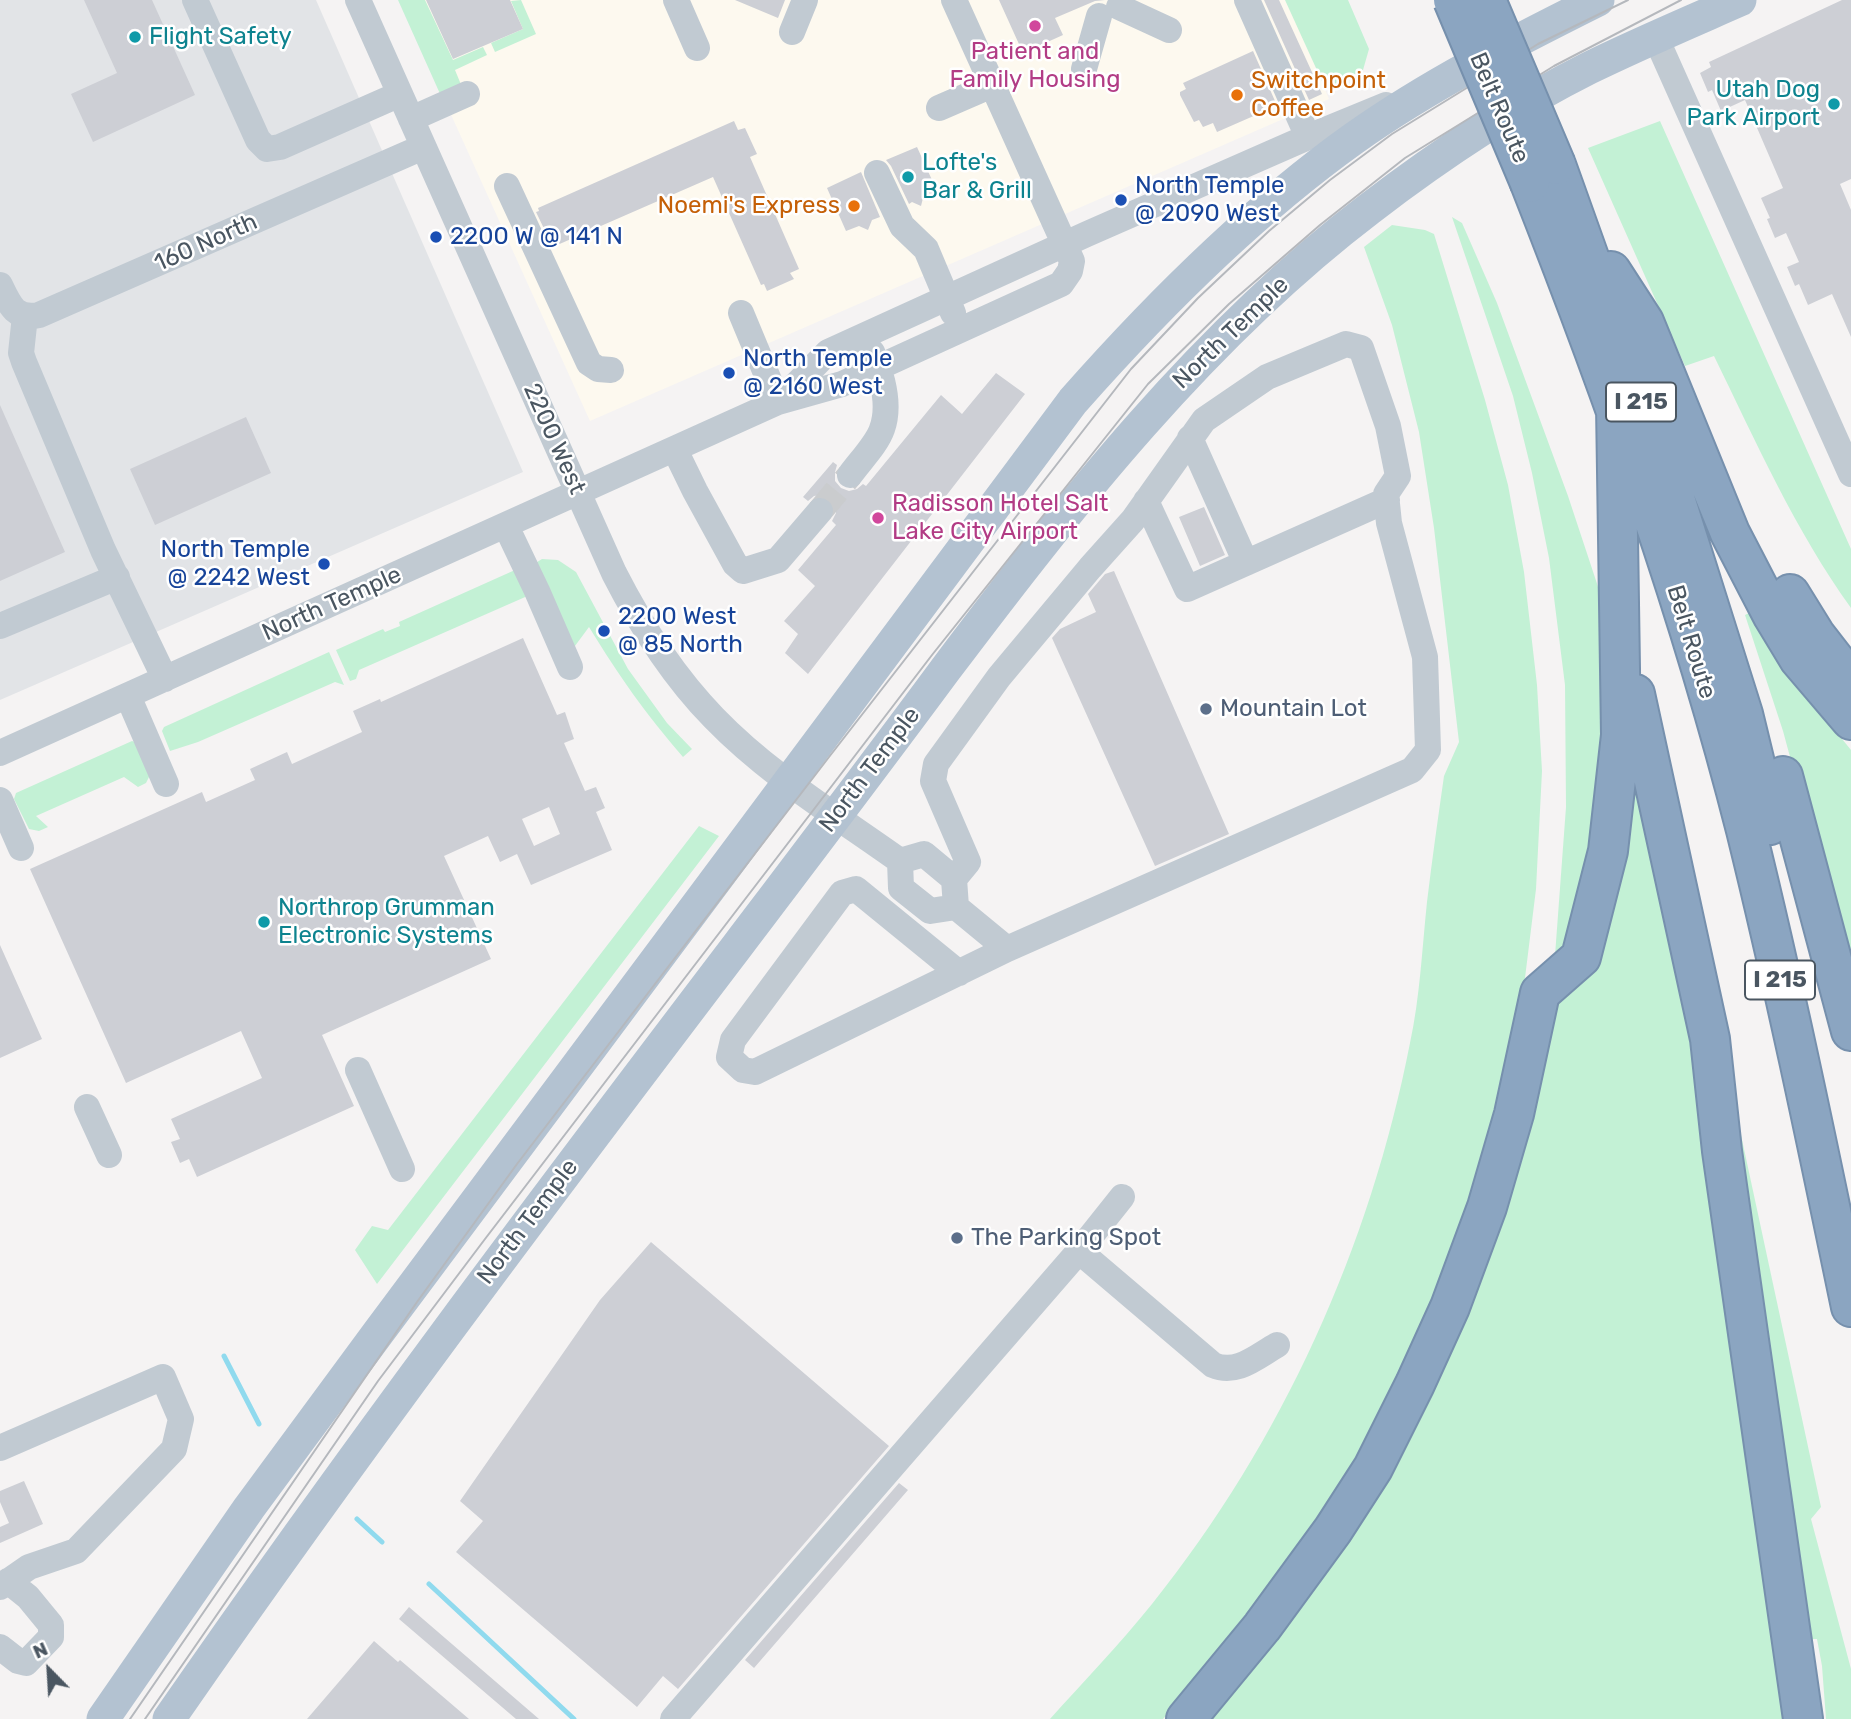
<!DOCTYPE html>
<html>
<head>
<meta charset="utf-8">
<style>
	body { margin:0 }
	#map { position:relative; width:1851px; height:1719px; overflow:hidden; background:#f5f3f3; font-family:Rubik,sans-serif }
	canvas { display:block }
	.north { position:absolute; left:14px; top:1635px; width:70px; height:70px; -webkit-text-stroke:5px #fff; paint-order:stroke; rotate:336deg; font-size:19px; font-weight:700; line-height:28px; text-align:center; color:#4a5661 }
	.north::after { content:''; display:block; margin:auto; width:24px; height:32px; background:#4a5661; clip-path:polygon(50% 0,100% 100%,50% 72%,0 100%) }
</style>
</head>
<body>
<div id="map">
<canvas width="1851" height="1719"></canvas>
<div class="north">N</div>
</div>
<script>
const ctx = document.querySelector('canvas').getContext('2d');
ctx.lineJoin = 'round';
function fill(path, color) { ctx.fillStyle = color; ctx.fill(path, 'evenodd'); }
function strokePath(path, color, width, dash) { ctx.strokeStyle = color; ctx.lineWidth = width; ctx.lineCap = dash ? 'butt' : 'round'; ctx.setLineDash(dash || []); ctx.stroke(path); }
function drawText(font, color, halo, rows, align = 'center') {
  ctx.font = font + ' Rubik,sans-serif'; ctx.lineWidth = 5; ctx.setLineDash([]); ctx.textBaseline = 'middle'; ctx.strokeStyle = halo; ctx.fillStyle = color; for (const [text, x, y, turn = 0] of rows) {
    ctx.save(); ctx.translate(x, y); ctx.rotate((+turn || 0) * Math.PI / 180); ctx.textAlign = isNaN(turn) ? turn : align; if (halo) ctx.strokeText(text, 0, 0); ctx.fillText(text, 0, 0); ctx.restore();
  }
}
fill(new Path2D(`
	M399,0H1288L1329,99L590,421Z`), '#fdf9ef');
fill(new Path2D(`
	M0,0H316L523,472L0,700Z`), '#e2e4e7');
fill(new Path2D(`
	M398,0H425L453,60L483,47L487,55L455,70L462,87L441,96Z
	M521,0L536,34L495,52L491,43L523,29L511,1Z
	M1285,0H1348L1369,49L1363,70L1326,90Z
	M1660,121L1851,549V608C1795,530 1756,442 1714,356L1685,366L1588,148Z
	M1452,217L1462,223L1497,303L1568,496L1612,629L1683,977L1790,1719H1203L1342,1544L1552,996L1566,807L1565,685L1549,558L1532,473L1513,396Z
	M1392,225L1425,230L1434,234L1485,400L1508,485L1524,572L1537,685L1542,771L1536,889L1523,994L1505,1088L1447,1270L1399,1387L1359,1458L1290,1566L1190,1691L1163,1719H1050C1084,1681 1120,1644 1152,1604C1282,1442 1370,1247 1410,1043C1420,997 1422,949 1427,902C1432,860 1438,818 1444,776L1459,742L1434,528L1419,432L1392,325L1364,247Z
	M542,559L558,560L576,572L628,669L667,723L692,749L683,757C645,713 619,676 589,627L572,650L534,564Z
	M515,570L532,594L359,670L356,679L350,681L336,650L383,629L385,632L400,626L399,622Z
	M1755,610L1825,718L1851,750V982L1783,731L1745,615Z
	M329,652L344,685L335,682L198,742L170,751L162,731L164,727Z
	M132,741L137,743L150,775L146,783L138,787L124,777L36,816L48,827L39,831L29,829L14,799L16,793Z
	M699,826L719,836L377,1284L355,1250L372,1226L388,1230Z
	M1741,1135L1821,1507L1811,1519L1851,1669V1719H1826L1822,1666L1817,1639H1808L1730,1140Z`), '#c3f1d5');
strokePath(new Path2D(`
	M224,1356L259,1424
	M357,1519L382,1542
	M429,1584L574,1719`), '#90daee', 5);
fill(new Path2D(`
	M84,0H152L195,95L93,142L71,94L117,73Z
	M426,0H510L523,29L453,59Z
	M735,0H785L778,18Z
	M999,0H1105L1095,1L1055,18L1063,35L1023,53Z
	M1264,0H1279L1322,94L1309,100Z
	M1842,0H1851V179L1840,184L1851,210V337L1832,294L1808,305L1799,284L1795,286L1787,267L1799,262L1786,233L1775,238L1767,219L1770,218L1761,198L1783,188L1745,100L1721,111L1712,90L1708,92L1700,73L1711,67L1709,62Z
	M1253,51L1275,101L1263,107L1265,111L1217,132L1213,123L1203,127L1199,120L1194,122L1180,95V92L1186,89L1183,83Z
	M734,121L738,130L745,128L757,154L750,157L799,269L790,273L794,279L767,291L764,284L761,285L713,177L555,246L551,238L549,239L536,212L539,211L538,208Z
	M917,147L937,191L923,198L921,206L912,202L909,204L891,166L886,160Z
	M861,172L880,217L872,220L868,230L859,226L846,231L827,188Z
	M996,373L1025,394L808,674L785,653L798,634L784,621L815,586L798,570L836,525L832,521L836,513L835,506L831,500L822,495L814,496L808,501L803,497L833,462L837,465L835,472V481L841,488L849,491L857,489L863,484L866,486L941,395L962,414Z
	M0,405L65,552L0,581Z
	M246,417L271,473L155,525L130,469Z
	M1204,507L1225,555L1200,566L1179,517Z
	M1114,571L1229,834L1155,866L1052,638L1060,629L1096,612L1088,594L1105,574Z
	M523,638L557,715L565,712L574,739L564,743L585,791L596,787L605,808L596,812L612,850L531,885L517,854L500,862L488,836L444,856L491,959L322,1035L354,1106L197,1177L189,1159L180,1163L171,1142L180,1139L171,1119L262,1078L241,1031L126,1083L30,869L202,792L206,802L255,780L250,769L287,752L292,764L362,732L353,711L380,699L381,702ZM549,807L560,834L534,846L522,819Z
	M0,945L42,1039L0,1058Z
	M651,1242L889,1446L678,1689L663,1676L637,1707L456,1552L483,1521L460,1501L600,1300Z
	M24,1481L43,1524L0,1543V1527L9,1523L0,1502V1491Z
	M899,1483L908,1490L754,1668L745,1660Z
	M409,1607L539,1719H516L399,1619Z
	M374,1641L398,1662L400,1660L469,1719H307Z`), '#cdcfd5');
strokePath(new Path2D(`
	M820,511L850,475`), '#caccce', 26, [26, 13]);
const highway = new Path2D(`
	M1556,165L1674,495L1743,714L1770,825
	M1530,183C1613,394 1690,610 1746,830C1785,988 1818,1148 1851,1307
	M1611,271L1644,322L1730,533L1773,616L1799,659L1851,720
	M1790,594L1816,636L1851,681
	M1635,694L1710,1039L1722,1151L1803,1719
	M1783,776L1851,1031
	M1186,1719L1262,1627L1333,1530L1373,1468L1415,1384L1450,1307L1487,1207L1514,1114L1540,993L1581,957L1608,851L1621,735L1616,405`);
strokePath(highway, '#7690ad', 42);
strokePath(new Path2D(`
	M195,0L258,140L267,149L280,147L400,94
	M358,0L614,573C641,626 672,675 714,718C768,774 837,816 900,861
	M676,0L697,48
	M1247,0L1308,137
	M1119,7L1169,30
	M792,32L805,0
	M1656,38L1851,474
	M1084,69L1099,16
	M939,108L992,85
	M411,119L467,94
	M877,173L902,226L926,249L953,313
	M507,186L589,363L598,369L611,370
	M0,285C9,304 15,320 39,315L423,147
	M741,313L778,402
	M25,316L21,353L24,362L103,550L165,679
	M780,401L828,352L1087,234L1308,137L1386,105
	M1190,438L1246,563
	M675,450L695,491L735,564L743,571L778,560L820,511
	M850,475C860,461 877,444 882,429C891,404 882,375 872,352
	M1146,501L1187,589L1387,500
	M506,526L537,591L570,667
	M0,626L117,577
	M128,696L166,784
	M0,753L778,402L842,384L1061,284L1070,271L1072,261L954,0
	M0,800L21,848
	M924,854L954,879L956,907L930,911L901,888L900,861Z
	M954,879L968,862L933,781L936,764L999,677L1090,568L1133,520L1204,420L1267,377L1346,344L1361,348L1388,426L1398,476L1386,494L1389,523L1425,657L1428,750L1412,770L1007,949L956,907
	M959,973L856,889L842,893L733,1040L729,1057L743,1070L755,1072L1007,949
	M358,1070L402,1169
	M87,1107L109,1155
	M1079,1251L1213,1365C1237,1375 1256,1357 1277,1345
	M0,1448L163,1377L181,1419L174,1449L76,1551L29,1567L0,1587
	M0,1647L18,1661L26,1663L51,1637V1625L28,1597L8,1581
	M673,1719L1079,1251L1122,1197`), '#c1cad2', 26);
strokePath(new Path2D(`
	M103,1719L249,1508L378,1333L1073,401C1156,307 1251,212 1353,139C1429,85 1514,42 1598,0
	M169,1719C351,1456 544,1200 738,945C807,854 877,762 945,670C1071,503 1202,336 1369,209C1438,156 1511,107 1589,68C1638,44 1690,22 1740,0`), '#b3c2d1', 33);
strokePath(highway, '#8ba5c1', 38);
strokePath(new Path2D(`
	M130,1719L417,1302L517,1164L829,757L1131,369L1198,298L1269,231L1330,180L1392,134L1538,44L1628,0
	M145,1719L378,1381L485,1239L932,655L1148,384L1229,304L1320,225L1405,158L1554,66L1681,0`), '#b5b8bd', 2);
const highwayBridge = new Path2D(`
	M1453,0L1530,183
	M1486,0L1556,165`);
strokePath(highwayBridge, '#7690ad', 42, []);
strokePath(highwayBridge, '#8ba5c1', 38);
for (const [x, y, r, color] of [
	[1035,26,7,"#d1479c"],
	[135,37,7,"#0f9aa8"],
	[1237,95,7,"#e8710a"],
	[1834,104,7,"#0f9aa8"],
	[908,177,7,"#0f9aa8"],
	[1121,200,7,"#1a4fb4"],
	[854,206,7,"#e8710a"],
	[436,237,7,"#1a4fb4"],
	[729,373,7,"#1a4fb4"],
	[878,518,7,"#d1479c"],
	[324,564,7,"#1a4fb4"],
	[604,631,7,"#1a4fb4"],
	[1206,709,7,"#5c6f8a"],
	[264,922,7,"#0f9aa8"],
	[957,1238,7,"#5c6f8a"]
]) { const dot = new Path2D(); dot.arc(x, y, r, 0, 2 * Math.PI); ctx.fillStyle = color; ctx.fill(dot); strokePath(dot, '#fff', 2.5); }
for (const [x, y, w] of [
	[1641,402,70],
	[1780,980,70]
]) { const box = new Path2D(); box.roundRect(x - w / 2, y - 19.5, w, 39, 5); ctx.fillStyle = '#fff'; ctx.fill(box); strokePath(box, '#4a5661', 2); }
drawText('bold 23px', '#4a5661', null, [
	["I 215",1641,402],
	["I 215",1780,980]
]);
drawText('24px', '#0d838f', '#fff', [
	["Flight Safety",149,37],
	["Utah Dog",1820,90,"right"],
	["Park Airport",1820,118,"right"],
	["Lofte's",922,163],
	["Bar & Grill",922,191],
	["Northrop Grumman",278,908],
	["Electronic Systems",278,936]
], 'left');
drawText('24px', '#b23c85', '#fff', [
	["Patient and",1035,52],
	["Family Housing",1035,80],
	["Radisson Hotel Salt",892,504,"left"],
	["Lake City Airport",892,532,"left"]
]);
drawText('24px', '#c56008', '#fff', [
	["Switchpoint",1251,81],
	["Coffee",1251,109],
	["Noemi's Express",840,206,"right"]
], 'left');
drawText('24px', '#4a5661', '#fff', [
	["Belt Route",1499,108,67],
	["160 North",206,243,-24],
	["North Temple",1231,333,-44],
	["2200 West",554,439,66],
	["North Temple",332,604,-24],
	["Belt Route",1691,642,73],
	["North Temple",870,770,-53],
	["North Temple",528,1222,-53]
]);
drawText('24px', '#164399', '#fff', [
	["North Temple",1135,186],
	["@ 2090 West",1135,214],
	["2200 W @ 141 N",450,237],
	["North Temple",743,359],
	["@ 2160 West",743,387],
	["North Temple",310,550,"right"],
	["@ 2242 West",310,578,"right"],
	["2200 West",618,617],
	["@ 85 North",618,645]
], 'left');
drawText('24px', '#4e5e75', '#fff', [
	["Mountain Lot",1220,709],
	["The Parking Spot",971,1238]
], 'left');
</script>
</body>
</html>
